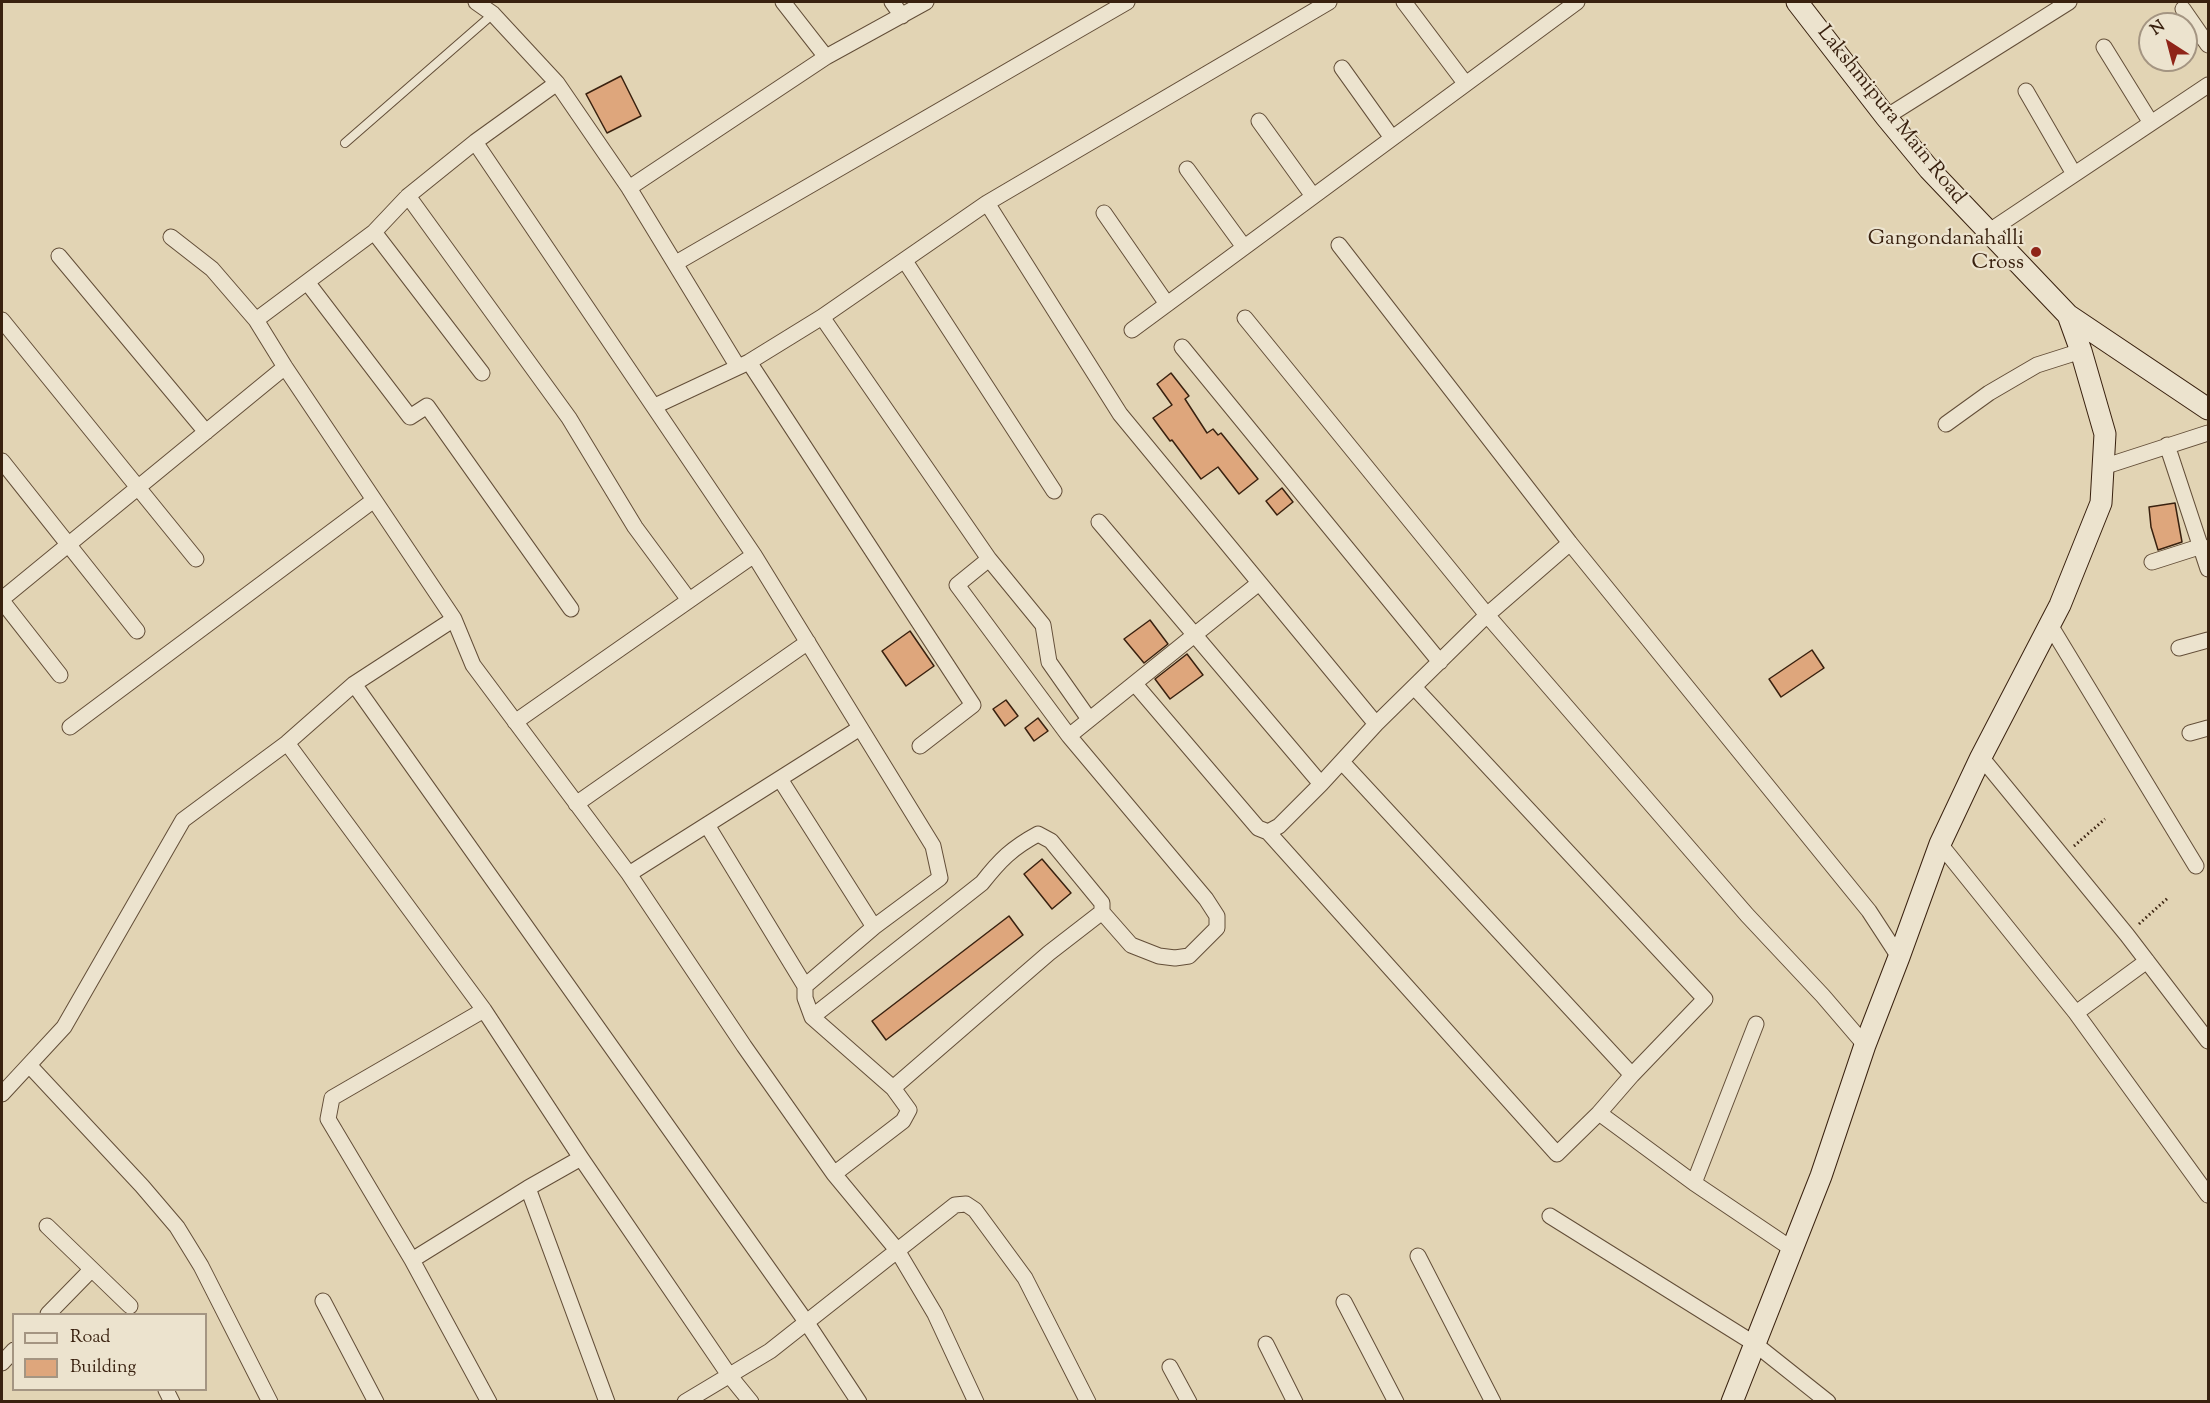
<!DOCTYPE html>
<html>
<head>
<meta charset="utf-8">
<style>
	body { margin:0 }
	#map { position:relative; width:2210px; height:1403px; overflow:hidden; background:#e2d4b4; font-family:"Sorts Mill Goudy",serif }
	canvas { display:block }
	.frame { position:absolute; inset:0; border:3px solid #39210f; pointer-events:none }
	.legend { position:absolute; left:12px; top:1313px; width:195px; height:78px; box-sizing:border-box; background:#ece3ce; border:2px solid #a49582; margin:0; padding:8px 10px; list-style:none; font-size:18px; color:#39210f }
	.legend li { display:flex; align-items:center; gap:12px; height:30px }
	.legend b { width:30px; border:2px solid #a49582 }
	.north { position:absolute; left:2138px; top:12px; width:60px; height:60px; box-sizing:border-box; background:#ece3ce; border:2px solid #a49582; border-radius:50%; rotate:324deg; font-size:16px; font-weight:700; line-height:24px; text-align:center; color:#39210f }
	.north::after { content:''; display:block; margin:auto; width:21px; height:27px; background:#8f2418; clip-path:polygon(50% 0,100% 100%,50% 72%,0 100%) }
</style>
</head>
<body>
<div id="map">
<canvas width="2210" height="1403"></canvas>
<div class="frame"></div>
<ul class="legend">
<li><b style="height:8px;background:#ece3ce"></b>Road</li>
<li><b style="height:16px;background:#dea67c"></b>Building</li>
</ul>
<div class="north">N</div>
</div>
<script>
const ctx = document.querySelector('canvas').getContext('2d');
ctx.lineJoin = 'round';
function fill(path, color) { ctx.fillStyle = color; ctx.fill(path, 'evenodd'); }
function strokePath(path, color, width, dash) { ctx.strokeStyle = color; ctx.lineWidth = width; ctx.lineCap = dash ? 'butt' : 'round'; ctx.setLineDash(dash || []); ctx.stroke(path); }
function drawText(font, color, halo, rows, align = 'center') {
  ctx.font = font + ' "Sorts Mill Goudy",serif'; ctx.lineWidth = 4.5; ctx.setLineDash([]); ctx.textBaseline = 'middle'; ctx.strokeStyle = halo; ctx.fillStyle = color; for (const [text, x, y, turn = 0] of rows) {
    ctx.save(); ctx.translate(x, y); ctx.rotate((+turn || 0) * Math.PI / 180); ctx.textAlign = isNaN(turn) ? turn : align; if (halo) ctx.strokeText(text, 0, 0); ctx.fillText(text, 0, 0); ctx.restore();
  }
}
const building = new Path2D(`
	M621,76L641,116L607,133L586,94Z
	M1171,373L1189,396L1185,399L1207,433L1213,429L1218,435L1221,433L1258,479L1239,494L1218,467L1201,479L1172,440L1170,441L1153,418L1172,405L1157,384Z
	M1282,488L1293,502L1277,515L1266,501Z
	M2175,503L2182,542L2158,550L2151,527L2149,507Z
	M1150,620L1168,644L1144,663L1124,639Z
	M910,631L934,666L906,686L882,651Z
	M1812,650L1824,668L1781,697L1769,679Z
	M1187,654L1203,675L1170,699L1155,679Z
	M1006,700L1018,716L1005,726L993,709Z
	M1038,718L1048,731L1034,741L1025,728Z
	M1042,859L1071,893L1052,909L1024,874Z
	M1009,916L1023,935L886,1040L872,1021Z`);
fill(building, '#dea67c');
strokePath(building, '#39210f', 1.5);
const lane = new Path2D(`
	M345,143L493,14`);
const street = new Path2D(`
	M783,2L826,57
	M892,2L902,16
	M1404,2L1465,83
	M2183,9L2208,45
	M2104,47L2151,123
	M1342,68L1392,138
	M557,83L629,188L738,367
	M2026,91L2074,174
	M1886,117L2069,2
	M1259,121L1313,196
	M475,142L754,555L933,846L940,878L874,927L805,986
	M1187,169L1244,247
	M629,188L826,57L926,2
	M408,196L569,418L635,527L689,600
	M987,203L1120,414L1376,724
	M1104,213L1167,304
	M374,232L482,373
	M1988,232L2208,85
	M171,237L212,269L256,320
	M1339,245L1570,543L1869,911L1899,957
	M59,256L206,432
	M905,261L1054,491
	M676,263L1127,2
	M307,282L410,417L427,406L571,609
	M822,317L989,559L957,585L1069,736L1259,583
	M1245,318L1487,615L1747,915L1823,996L1865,1045
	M2,320L196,559
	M1132,330L1577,2
	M1182,347L1440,662
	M749,362L973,705L920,746
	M655,406L749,362L822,317L987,203L1329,2
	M1946,424L1989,393L2037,365L2081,351
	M2167,445L2208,569
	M2,461L137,631
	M2103,467L2208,433
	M1099,522L1321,784
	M989,559L1043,625L1049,662L1089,719
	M2152,562L2202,546
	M2,599L285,367
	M2,601L60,675
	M454,619L473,665L629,874L744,1046L834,1174L897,1250L935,1314L976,1402
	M2050,625L2196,866
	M2179,648L2208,640
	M354,684L807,1323L859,1402
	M1135,684L1258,828L1268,832L1279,826L1321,784L1376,724L1487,615L1570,543
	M515,722L754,555
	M70,727L374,500
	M2190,733L2208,728
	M1069,736L1206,899L1217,916V928L1189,956L1175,958L1159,956L1131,945L1102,912
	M287,743L484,1010L581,1158L729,1375L751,1402
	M1981,757L2127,935L2208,1041
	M1342,762L1632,1075L1705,999L1414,687
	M780,779L874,927
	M576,804L808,642
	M707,825L805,986V998L812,1017L893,1088L909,1110L903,1121L834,1174
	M1268,832L1557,1154L1599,1113L1694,1183L1792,1249
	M1940,844L2076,1013L2208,1195
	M629,874L860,728
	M484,1010L332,1098L328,1119L412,1260L489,1402
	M2076,1013L2147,961
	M812,1017L982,883C1000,860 1012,848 1038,834L1051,841L1102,903V912L1049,953L893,1088
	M29,1065L142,1186L177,1227L201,1266L270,1402
	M2,1094L64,1027L183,820L287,743L354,684L454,619L285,367L256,320L374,232L408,196L475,142L557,83L493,14L476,2
	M1599,1113L1632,1075
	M1694,1183L1756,1024
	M528,1188L607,1402
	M1550,1216L1755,1344L1828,1402
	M47,1226L130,1306
	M1418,1256L1493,1402
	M412,1260L528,1188L581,1158
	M323,1301L376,1402
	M1344,1302L1396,1402
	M48,1314L91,1270
	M1266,1344L1295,1402
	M2,1363L14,1350
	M1170,1367L1189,1402
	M166,1390L172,1402
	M685,1402L770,1351L955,1205L966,1204L975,1210L1025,1278L1088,1402`);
const secondary = new Path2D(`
	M1797,2L1886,117L1929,169L2068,315L2208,409
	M1732,1402L1821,1176L1865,1045L1899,957L1940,844L1981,757L2060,605L2101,503L2105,434L2081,351L2068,315`);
strokePath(lane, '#634e38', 10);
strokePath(street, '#634e38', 17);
strokePath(secondary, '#39210f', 23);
strokePath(new Path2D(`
	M2074,846L2105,819
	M2139,924L2168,898`), '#39210f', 3, [1.5, 3]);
strokePath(lane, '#ece3ce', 8);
strokePath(street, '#ece3ce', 15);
strokePath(secondary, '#ece3ce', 21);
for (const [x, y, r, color] of [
	[2036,252,6,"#8f2418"]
]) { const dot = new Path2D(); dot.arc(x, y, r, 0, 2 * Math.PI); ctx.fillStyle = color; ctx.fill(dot); strokePath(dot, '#ece3ce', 2); }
drawText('21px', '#39210f', '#ece3ce', [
	["Lakshmipura Main Road",1890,116,51]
]);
drawText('21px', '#39210f', '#ece3ce', [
	["Gangondanahalli",2024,240],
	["Cross",2024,264]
], 'right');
</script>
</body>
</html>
